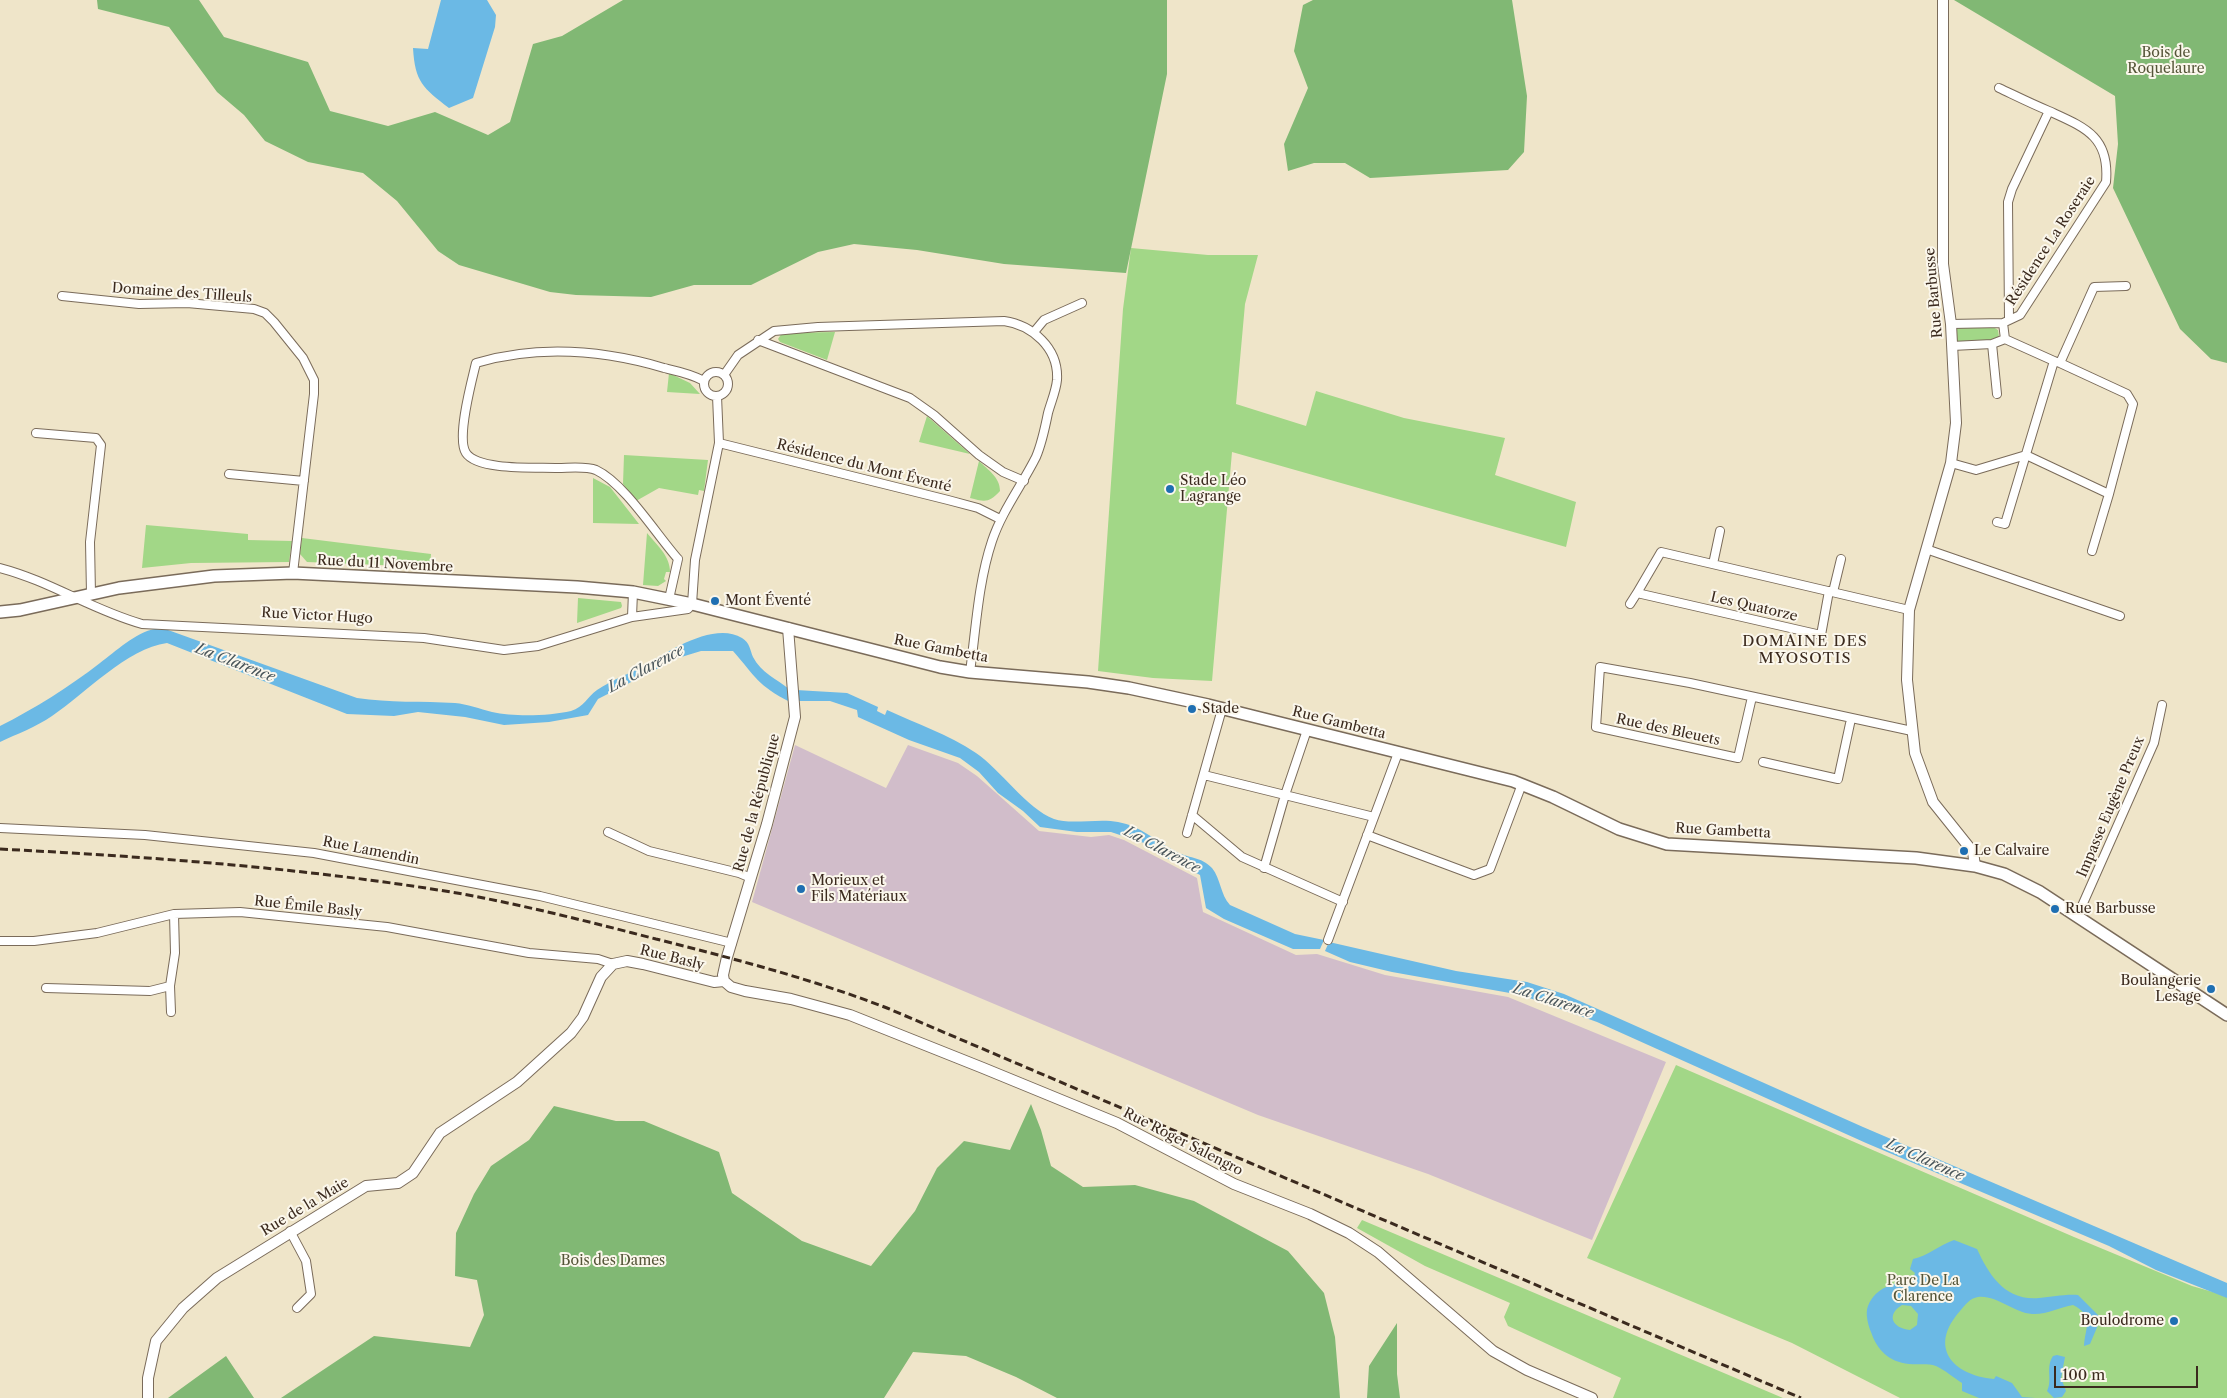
<!DOCTYPE html>
<html>
<head>
<meta charset="utf-8">
<style>
	body { margin:0 }
	#map { position:relative; width:2227px; height:1398px; overflow:hidden; background:#efe5c9; font-family:"Libre Caslon Text",serif }
	canvas { display:block }
	.scale { position:absolute; left:2054px; top:1366px; width:144px; height:22px; box-sizing:border-box; border:2px solid #3b2a1e; border-top:0; padding-left:6px; font-size:15px; line-height:18px; white-space:nowrap; color:#3b2a1e; -webkit-text-stroke:4px #fbf7ec; paint-order:stroke }
</style>
</head>
<body>
<div id="map">
<canvas width="2227" height="1398"></canvas>
<div class="scale">100 m</div>
</div>
<script>
const ctx = document.querySelector('canvas').getContext('2d');
ctx.lineJoin = 'round';
function fill(path, color) { ctx.fillStyle = color; ctx.fill(path, 'evenodd'); }
function strokePath(path, color, width, dash) { ctx.strokeStyle = color; ctx.lineWidth = width; ctx.lineCap = dash ? 'butt' : 'round'; ctx.setLineDash(dash || []); ctx.stroke(path); }
function drawText(font, color, halo, rows, align = 'center') {
  ctx.font = font + ' "Libre Caslon Text",serif'; ctx.lineWidth = 4; ctx.setLineDash([]); ctx.textBaseline = 'middle'; ctx.strokeStyle = halo; ctx.fillStyle = color; for (const [text, x, y, turn = 0] of rows) {
    ctx.save(); ctx.translate(x, y); ctx.rotate((+turn || 0) * Math.PI / 180); ctx.textAlign = isNaN(turn) ? turn : align; if (halo) ctx.strokeText(text, 0, 0); ctx.fillText(text, 0, 0); ctx.restore();
  }
}
fill(new Path2D(`
	M795,745L886,788L908,745L958,763L977,776L1039,831L1091,837L1109,835L1124,840L1197,878L1203,912L1296,955L1317,954L1385,975L1508,997L1666,1062L1592,1240L1428,1174L1258,1115L752,902Z`), '#d1bdca');
fill(new Path2D(`
	M1131,248L1208,255H1258L1245,304L1236,404L1306,426L1316,391L1404,418L1505,438L1495,475L1576,502L1566,547L1232,452L1212,681L1153,678L1098,671L1123,309Z
	M1993,327L1998,330L1999,337L1995,341L1955,343L1954,328Z
	M835,332L827,360L780,342L778,339L782,333Z
	M669,373L690,383L700,394L667,392Z
	M927,416L970,454L919,442Z
	M624,455L708,460L704,491L699,490L698,495L659,488L636,501L623,484Z
	M979,461C988,470 1000,477 1000,491C989,503 985,502 970,498Z
	M593,478L610,487L639,524L593,523Z
	M146,525L248,534V540L292,541L289,562L191,563L142,568Z
	M647,533C657,545 670,556 670,572H666L664,579L666,581L658,586L643,585Z
	M302,538L431,554L430,567L307,562L300,554Z
	M578,598L621,602L622,606L621,608L577,623Z
	M1676,1065L2074,1237L2192,1286L2227,1296V1398H1900L1792,1343L1587,1258Z
	M1362,1220L1783,1398H1613L1621,1378L1508,1326L1504,1317L1510,1303L1425,1266L1357,1228Z`), '#a2d787');
fill(new Path2D(`
	M97,0H199L224,37L308,62L330,111L388,126L435,112L488,135L510,122L533,44L562,36L623,0H1167V74L1126,273L1004,264L917,250L854,244L818,252L751,285H694L651,297L576,295L550,292L459,265L438,251L397,201L363,173L308,162L265,141L244,115L217,92L169,27L98,9Z
	M1313,0H1512L1527,96L1524,152L1508,170L1370,178L1345,163H1314L1288,171L1284,144L1308,88L1294,51L1303,5Z
	M1954,0H2227V363L2211,359L2180,329L2113,188L2118,144L2115,96Z
	M1031,1104L1041,1130L1051,1166L1083,1187L1135,1185L1194,1201L1288,1251L1324,1293L1335,1337L1340,1398H1057L1016,1377L966,1356L913,1352L884,1398H281L374,1336L470,1347L484,1315L477,1280L455,1276L456,1233L474,1194L491,1166L529,1140L554,1106L616,1121H644L719,1152L732,1193L802,1241L871,1266L915,1211L937,1168L964,1141L1010,1150Z
	M1397,1323V1374L1400,1398H1367L1369,1366Z
	M226,1356L254,1398H168Z`), '#81b874');
fill(new Path2D(`
	M441,0H487L496,15L495,27L473,98L449,108C423,88 415,82 413,48L428,49Z
	M155,629L168,630L357,698C389,703 422,701 455,703C467,704 480,709 492,712C514,717 549,716 571,711C584,707 587,697 597,690C612,680 628,674 644,666C667,652 714,621 742,638C750,643 750,650 753,657C761,673 777,679 789,689L790,702C758,686 755,676 733,651H701L678,658L598,699L588,715L549,722L504,725L465,717L418,712L394,716L347,714L167,643C127,648 85,694 52,716C36,727 17,734 0,742V726C34,709 69,687 100,663C115,652 136,632 155,629Z
	M796,690L847,693L878,707L877,711L885,715L887,710C917,724 948,734 976,753C1000,769 1027,809 1054,819C1071,825 1099,818 1118,822C1141,826 1155,841 1175,851C1188,859 1201,856 1212,868C1221,879 1220,894 1230,905L1295,934L1324,940L1320,949H1293L1224,919L1206,908L1200,875L1159,854L1147,844L1111,832H1077L1040,827L1023,811L998,793L979,772L960,758L909,740L858,717L857,710L830,701H797Z
	M1329,942L1456,971L1527,982L1564,994L1863,1127L2227,1283V1298L2156,1270L2109,1246L1866,1143L1597,1022L1521,995L1392,972L1350,962L1325,951Z
	M1954,1240L1977,1249C1989,1275 2005,1301 2039,1298C2053,1297 2064,1294 2078,1295L2101,1318L2090,1344L2084,1346C2085,1327 2095,1316 2073,1305C2060,1307 2046,1315 2032,1314C2014,1313 1997,1295 1978,1297C1970,1298 1965,1305 1960,1311C1928,1347 1952,1375 1994,1379L1996,1376L2012,1383L2022,1397L2035,1398H1979L1962,1391V1383C1954,1378 1945,1370 1936,1366C1927,1363 1919,1365 1909,1364C1889,1362 1877,1350 1871,1332C1868,1325 1865,1313 1868,1306C1876,1287 1893,1283 1912,1281L1915,1273L1910,1269L1913,1259C1928,1256 1939,1245 1954,1240ZM1902,1305L1911,1306L1918,1314L1917,1325L1910,1330C1892,1328 1886,1315 1902,1305Z
	M2057,1355L2065,1357L2061,1378L2066,1391L2062,1397L2054,1398L2047,1391C2053,1380 2045,1368 2053,1356Z`), '#6bb9e5');
const minor = new Path2D(`
	M62,296L139,304L187,303L254,309L265,313L274,322L303,358L314,380V394L293,573
	M2009,320L2008,202L2012,189L2049,111
	M2003,323L2005,339L2054,361
	M1951,324L2003,323L2020,315L2106,182C2110,136 2084,127 2049,111C2032,104 2016,96 1999,88
	M1034,332L1044,320L1082,303
	M758,340L910,398L934,415L979,455L1003,472L1024,481
	M1992,344L1997,394
	M1952,346L1992,344L2005,339
	M704 384a12 12 0 1 1 24 0a12 12 0 1 1-24 0Z
	M724,375L738,355L774,331L818,327L1004,321C1032,325 1059,348 1057,380C1056,391 1051,402 1048,413C1045,428 1042,443 1036,457C1022,485 1002,511 992,541C978,583 976,629 970,672
	M36,433L96,438L101,445L90,542L91,594
	M719,443L948,500L978,508L1000,519
	M1951,463L1976,470L2026,455L2109,494L2092,551
	M229,474L304,481
	M2109,494L2133,404L2127,394L2060,363L2094,287L2126,286
	M1997,522L2005,524L2054,361L2060,363
	M1926,549L2120,616
	M678,559C656,534 624,483 596,470C586,466 569,468 558,468C537,467 478,471 466,453C456,438 472,380 476,363C538,345 603,350 664,368C677,371 692,374 704,381
	M1713,564L1720,531
	M0,568C50,581 92,610 142,624L424,638L504,650L538,646L632,617L688,609L692,604L695,560L719,443L717,396
	M1829,591L1821,635L1637,593L1661,552L1909,610
	M1833,592L1841,559
	M669,599L678,559
	M1630,604L1637,593
	M632,617L633,592
	M1752,697L1738,758L1596,727L1600,667L1690,683L1912,731
	M1763,762L1838,779L1851,719
	M1204,775L1374,817
	M1192,815L1242,857L1343,902
	M0,828L145,835L314,853L540,896L732,943
	M608,832L649,851L739,873L751,878
	M1187,833L1222,709
	M1367,835L1474,875L1490,869L1522,784
	M1264,868L1285,795L1307,730
	M2077,917L2154,743L2162,705
	M1328,940L1398,753
	M0,941H34L97,933L174,914L240,912L387,927L529,953L598,959L613,964
	M46,988L150,991L170,986
	M171,1012L170,986L175,953L174,914
	M290,1231L306,1261L311,1294L297,1308`);
const tertiary = new Path2D(`
	M1943,0V264L1951,324L1956,423L1951,463L1909,610L1907,680L1915,753L1933,802L1973,852L1975,866
	M724,981L731,987L745,991L791,999L850,1015L983,1068L1117,1123L1234,1184L1310,1214L1349,1233L1378,1252L1493,1351L1527,1370L1592,1398
	M724,981L723,975L727,957L767,824L795,717L788,628
	M148,1398V1378L156,1341L183,1308L217,1278L366,1186L398,1183L413,1173L440,1133L517,1082L571,1033L583,1017L601,977L613,964L627,961L643,964L714,982L724,981`);
const secondary = new Path2D(`
	M0,612L20,610L119,588L214,576L293,573L577,587L633,592L692,604L940,667L970,672L1088,682L1129,688L1208,705L1513,781L1553,797L1619,829L1667,844L1916,858L1975,866L2004,874L2040,892L2227,1015`);
strokePath(minor, '#7a6b5a', 10);
strokePath(tertiary, '#7a6b5a', 12);
strokePath(secondary, '#7a6b5a', 14);
strokePath(minor, '#fff', 8);
strokePath(tertiary, '#fff', 10);
strokePath(secondary, '#fff', 11);
strokePath(new Path2D(`
	M0,849C153,857 306,868 457,893C524,905 590,922 656,939C735,959 812,979 887,1008L1801,1398`), '#3b2a1e', 3, [8, 4]);
for (const [x, y, r, color] of [
	[1170,489,5,"#1f6fb2"],
	[715,601,5,"#1f6fb2"],
	[1192,709,5,"#1f6fb2"],
	[1964,851,5,"#1f6fb2"],
	[801,889,5,"#1f6fb2"],
	[2055,909,5,"#1f6fb2"],
	[2211,989,5,"#1f6fb2"],
	[2174,1321,5,"#1f6fb2"]
]) { const dot = new Path2D(); dot.arc(x, y, r, 0, 2 * Math.PI); ctx.fillStyle = color; ctx.fill(dot); strokePath(dot, '#fbf7ec', 2); }
drawText('14px', '#555538', '#fbf7ec', [
	["Bois de",2166,53],
	["Roquelaure",2166,69],
	["Bois des Dames",613,1261],
	["Parc De La",1923,1281],
	["Clarence",1923,1297]
]);
drawText('14px', '#3b2a1e', '#fbf7ec', [
	["Résidence La Roseraie",2051,241,-57],
	["Domaine des Tilleuls",182,293,4],
	["Rue Barbusse",1934,293,-95],
	["Résidence du Mont Éventé",864,466,14],
	["Rue du 11 Novembre",385,564,3],
	["Les Quatorze",1754,607,13],
	["Rue Victor Hugo",317,616,3],
	["Rue Gambetta",941,649,11],
	["Rue Gambetta",1339,723,14],
	["Rue des Bleuets",1668,730,12],
	["Rue de la République",757,803,-75],
	["Impasse Eugène Preux",2111,807,-67],
	["Rue Gambetta",1723,831,3],
	["Rue Lamendin",371,851,11],
	["Rue Émile Basly",308,907,6],
	["Rue Basly",672,958,14],
	["Rue Roger Salengro",1183,1142,27],
	["Rue de la Maie",305,1207,-31]
]);
drawText('14px', '#3b2a1e', '#fbf7ec', [
	["Stade Léo",1180,481],
	["Lagrange",1180,497],
	["Mont Éventé",725,601],
	["Stade",1202,709],
	["Le Calvaire",1974,851],
	["Morieux et",811,881],
	["Fils Matériaux",811,897],
	["Rue Barbusse",2065,909],
	["Boulangerie",2201,981,"right"],
	["Lesage",2201,997,"right"],
	["Boulodrome",2164,1321,"right"]
], 'left');
ctx.letterSpacing = '1px';
drawText('15px', '#3b2a1e', '#fbf7ec', [
	["DOMAINE DES",1805,642],
	["MYOSOTIS",1805,659]
]);
ctx.letterSpacing = '0px';
drawText('italic 15px', '#49555a', '#fbf7ec', [
	["La Clarence",235,663,21],
	["La Clarence",646,669,-28],
	["La Clarence",1162,850,28],
	["La Clarence",1553,1001,18],
	["La Clarence",1925,1160,24]
]);
</script>
</body>
</html>
